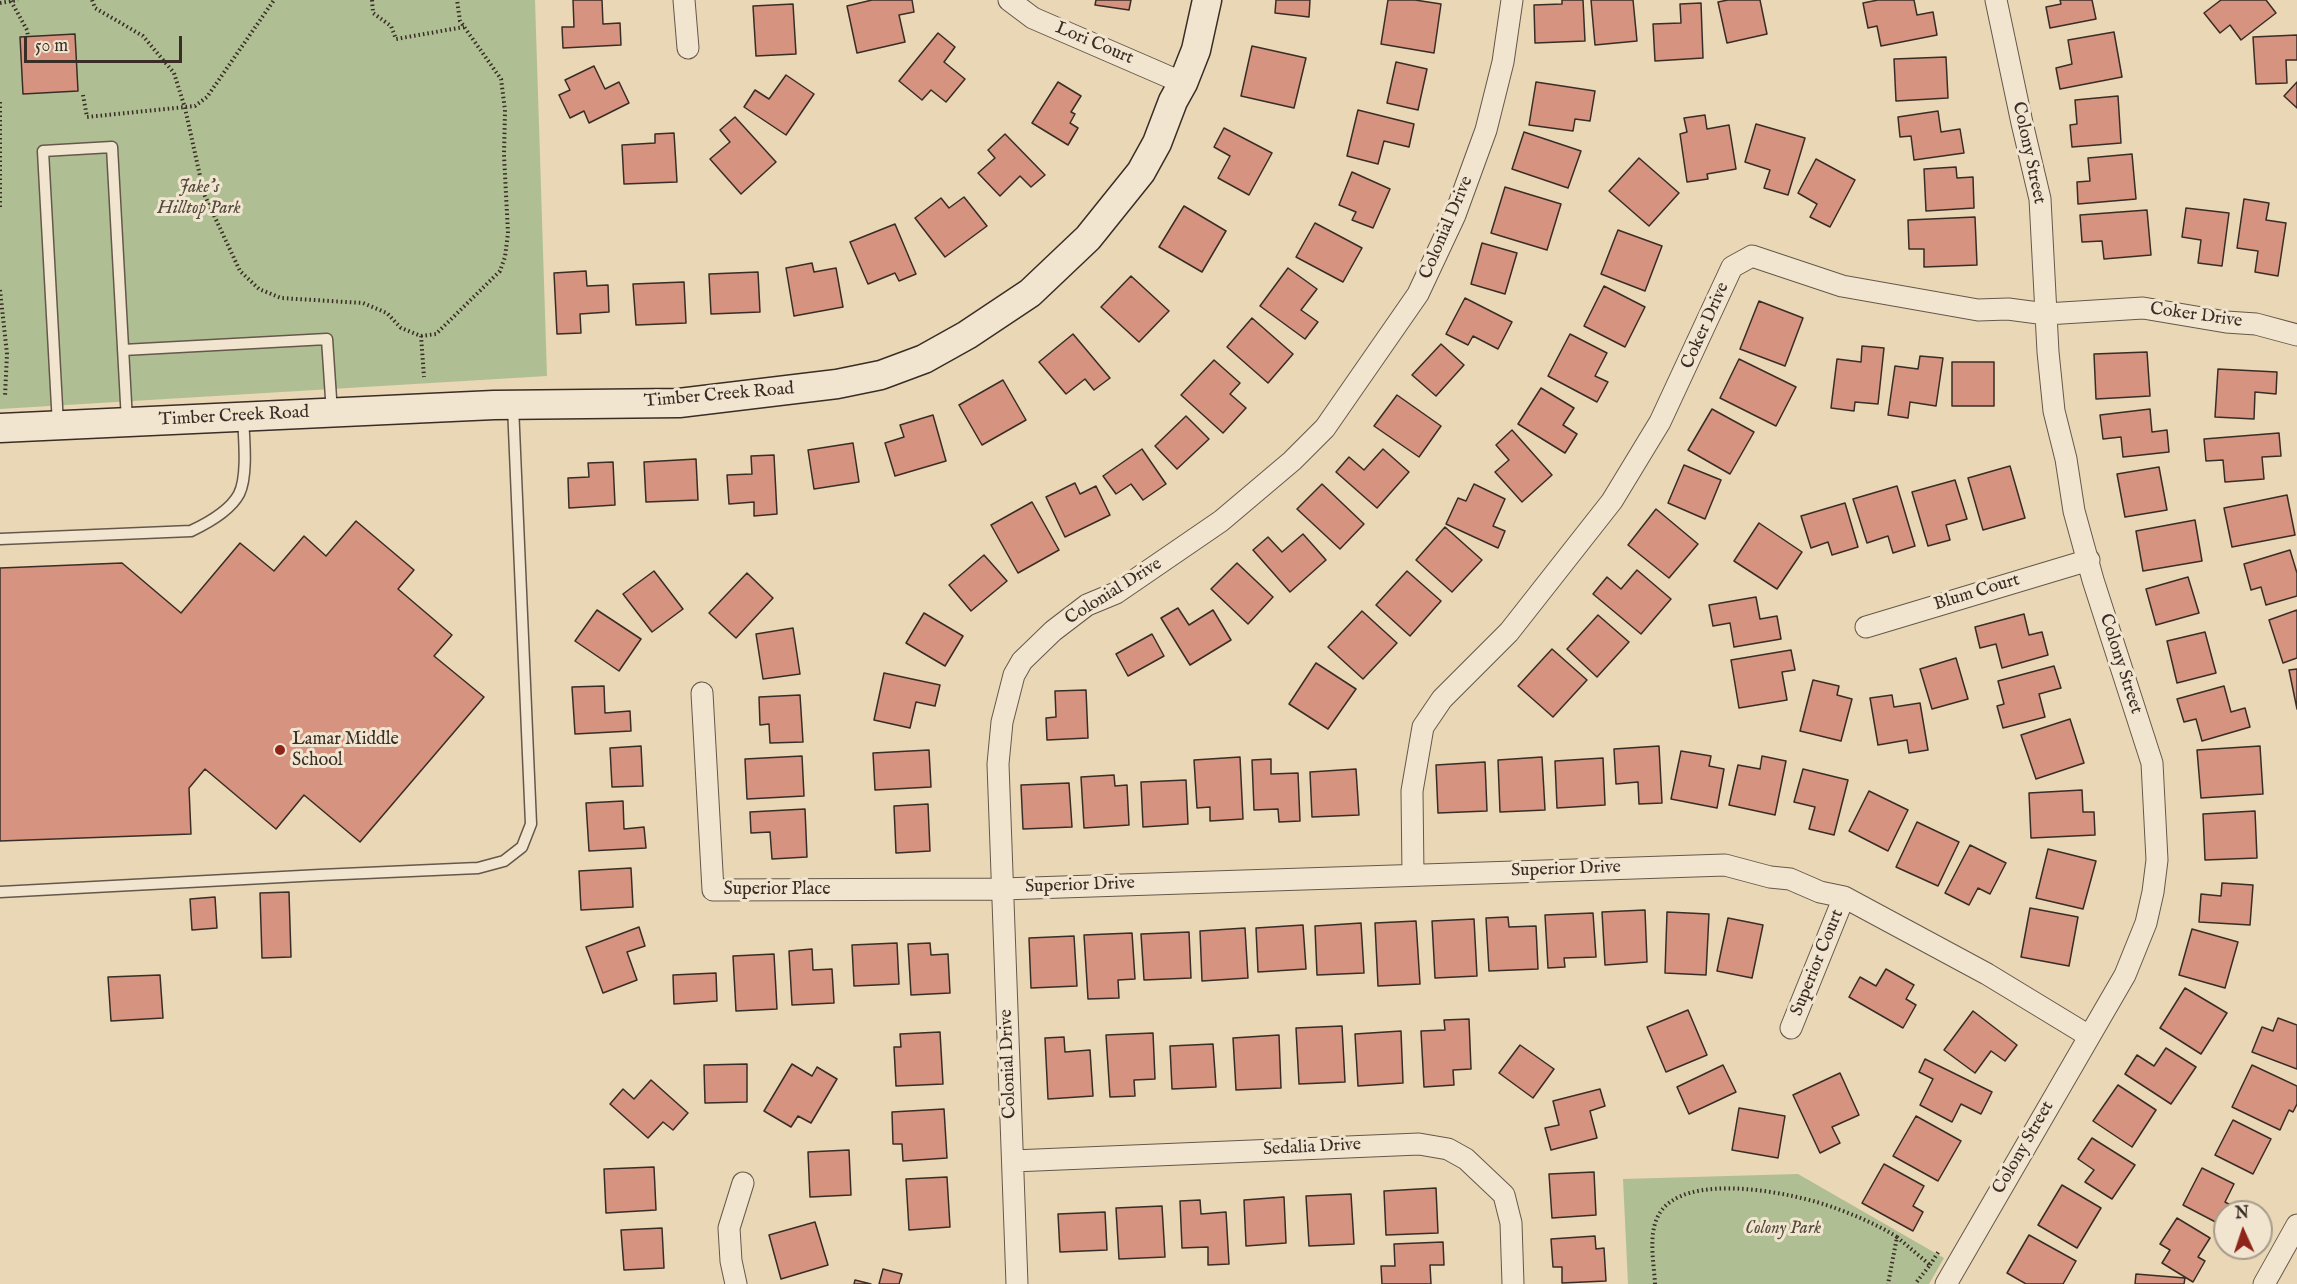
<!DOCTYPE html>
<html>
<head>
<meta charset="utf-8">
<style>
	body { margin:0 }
	#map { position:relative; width:2297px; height:1284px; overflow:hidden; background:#e9d7b6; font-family:"IM FELL English",serif }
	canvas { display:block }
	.north { position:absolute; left:2213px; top:1200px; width:60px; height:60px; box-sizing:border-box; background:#f1e5d0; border:2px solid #a79b8c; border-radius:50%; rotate:357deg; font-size:16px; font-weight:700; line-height:24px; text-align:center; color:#392d26 }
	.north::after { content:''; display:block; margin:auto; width:21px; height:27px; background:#8f2418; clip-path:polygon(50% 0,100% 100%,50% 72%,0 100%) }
	.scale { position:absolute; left:24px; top:36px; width:158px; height:27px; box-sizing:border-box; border:3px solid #392d26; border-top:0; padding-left:8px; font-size:18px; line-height:21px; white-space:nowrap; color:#392d26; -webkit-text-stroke:4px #f1e5d0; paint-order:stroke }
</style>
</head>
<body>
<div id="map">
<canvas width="2297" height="1284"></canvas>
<div class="north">N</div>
<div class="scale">50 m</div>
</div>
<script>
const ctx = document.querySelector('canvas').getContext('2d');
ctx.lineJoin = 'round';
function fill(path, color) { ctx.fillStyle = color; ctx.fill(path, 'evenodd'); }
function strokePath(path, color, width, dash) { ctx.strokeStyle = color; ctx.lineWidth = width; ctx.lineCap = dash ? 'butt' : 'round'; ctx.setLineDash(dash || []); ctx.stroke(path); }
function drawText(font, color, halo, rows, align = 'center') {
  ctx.font = font + ' "IM FELL English",serif'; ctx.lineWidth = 6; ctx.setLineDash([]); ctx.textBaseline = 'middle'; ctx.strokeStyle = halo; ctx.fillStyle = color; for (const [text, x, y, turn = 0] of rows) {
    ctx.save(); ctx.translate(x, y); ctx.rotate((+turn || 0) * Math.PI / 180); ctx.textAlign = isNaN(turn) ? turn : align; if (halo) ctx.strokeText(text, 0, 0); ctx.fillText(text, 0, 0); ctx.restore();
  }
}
fill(new Path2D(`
	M0,0H535L547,376L0,409Z
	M1798,1174L1944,1258L1929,1284H1628L1623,1179Z`), '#afbf93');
const building = new Path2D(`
	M573,0H602L603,24L620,23L621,45L563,48L562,27H574Z
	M872,0H912L914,12L899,15L905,42L857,53L847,6Z
	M1096,0H1131L1129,10L1095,5Z
	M1276,0H1310L1309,17L1275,13Z
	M1388,0H1415L1441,4L1434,53L1381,44Z
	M1562,0H1583L1585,41L1535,43L1534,5L1562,4Z
	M1591,0H1633L1637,41L1595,45Z
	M1728,0H1760L1767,34L1727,43L1718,2Z
	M1878,0H1914L1917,15L1933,12L1937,35L1881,46L1877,26L1868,28L1863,3Z
	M2060,0H2092L2096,19L2050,28L2046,7L2061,4Z
	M2221,0H2266L2276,13L2241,40L2230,25L2220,33L2204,13Z
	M1701,3L1703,58L1655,61L1653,24L1681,23L1680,4Z
	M793,4L796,54L756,56L753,6Z
	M2114,32L2122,77L2060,89L2056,68L2072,64L2068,40Z
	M938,33L955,47L944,62L965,79L946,102L931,90L922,100L899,81Z
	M75,34L78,91L23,94L20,37Z
	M2297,35V60H2286L2287,83L2256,84L2253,37Z
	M1252,46L1306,58L1294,108L1241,96Z
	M1946,57L1948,98L1896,101L1894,59Z
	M1396,62L1427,69L1418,110L1387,103Z
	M594,66L605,89L619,82L629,103L589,123L584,111L570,118L559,95L570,90L565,80Z
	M786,75L814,94L786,135L744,107L755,90L769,99Z
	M1058,82L1081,96L1071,112L1075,114L1070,123L1078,128L1068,145L1032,123Z
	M1536,82L1595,91L1590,121L1575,119L1573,131L1529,125Z
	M2297,82V108L2284,96Z
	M2118,96L2121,143L2072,147L2070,125L2077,124L2075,100Z
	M1358,110L1414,124L1409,147L1384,141L1378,164L1347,156Z
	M1938,111L1941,132L1960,129L1964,153L1914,160L1911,136L1900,137L1898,117Z
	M1705,115L1707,129L1729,125L1736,169L1707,174L1708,179L1687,182L1680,134L1687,132L1684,118Z
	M735,117L776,162L741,194L710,159L730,142L720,130Z
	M1756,124L1805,138L1788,195L1764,188L1770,170L1745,162Z
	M1224,128L1272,153L1249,195L1218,178L1230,156L1214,147Z
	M1524,132L1581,151L1568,188L1512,169Z
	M674,133L677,182L624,184L622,145L655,143V134Z
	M1005,134L1045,175L1031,187L1020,176L1000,196L978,173L995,158L988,150Z
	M2132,154L2136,199L2078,204L2077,182L2090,181L2088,158Z
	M1639,158L1679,193L1649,226L1609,191Z
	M1816,159L1855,180L1830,227L1810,217L1817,204L1798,193Z
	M1956,167L1957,178L1973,177L1974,208L1926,211L1924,169Z
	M1352,172L1390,189L1373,228L1352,220L1356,212L1339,205Z
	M1505,187L1561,204L1547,250L1491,233Z
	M964,197L987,226L945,257L915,218L941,198L949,208Z
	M2244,199L2269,203L2266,220L2286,223L2278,276L2255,272L2258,251L2237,248Z
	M1184,206L1226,231L1202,272L1159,247Z
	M2186,208L2229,213L2222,266L2198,263L2201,240L2182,237Z
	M2147,210L2151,255L2104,259L2102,241L2082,242L2080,215Z
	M1975,217L1977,265L1924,267V249H1909L1908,220Z
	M1315,223L1362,248L1343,282L1296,257Z
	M895,224L916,274L899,281L895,273L868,284L850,242Z
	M1618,230L1662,246L1645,291L1601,274Z
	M1482,243L1517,253L1505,294L1471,284Z
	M812,263L814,272L836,268L843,307L794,316L786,268Z
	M1288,268L1317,289L1301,310L1318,322L1305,339L1260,306Z
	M586,271L587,286L608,285L609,312L580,314L581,333L557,334L554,273Z
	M758,272L760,312L711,314L709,274Z
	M1131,276L1169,311L1139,342L1101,307Z
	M684,282L686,323L636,325L633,284Z
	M1604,286L1645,307L1625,347L1584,326Z
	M1465,298L1512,322L1498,349L1473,336L1468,345L1446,334Z
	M1759,301L1803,318L1785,366L1740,349Z
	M1252,318L1293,354L1268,383L1227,347Z
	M1073,334L1110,378L1094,390L1085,379L1066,394L1039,362Z
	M1570,334L1607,353L1595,376L1608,382L1597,402L1548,376Z
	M1441,344L1464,365L1436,396L1412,375Z
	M1862,346L1884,348L1878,404L1855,402L1854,411L1831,408L1837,359L1861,362Z
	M2147,352L2150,396L2096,399L2094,354Z
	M1920,356L1943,358L1936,406L1910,402L1908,418L1888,415L1895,366L1918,369Z
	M1739,359L1796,387L1776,426L1720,398Z
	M1214,360L1240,383L1230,394L1246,408L1223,433L1181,395Z
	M1952,362H1994V406H1952Z
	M2218,369L2277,372L2276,394L2255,392L2254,419L2215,417Z
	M1003,380L1026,420L982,445L959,405Z
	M1541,388L1574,408L1563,425L1577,434L1565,453L1518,424Z
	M1397,395L1441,426L1419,457L1374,426Z
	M1712,409L1754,432L1730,474L1688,450Z
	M2150,409L2152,432L2167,430L2169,452L2123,457L2121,437L2103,439L2100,415Z
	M933,415L946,461L895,476L885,443L904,437L900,425Z
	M1186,416L1209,439L1177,469L1155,446Z
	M1512,430L1552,475L1522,502L1495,472L1509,460L1496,445Z
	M2279,433L2281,456L2262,457L2264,479L2225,482L2223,460L2206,461L2204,439Z
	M853,443L859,482L814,489L808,450Z
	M1142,449L1166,484L1143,500L1131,484L1116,494L1103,476Z
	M1383,449L1409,472L1377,508L1336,472L1349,457L1364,470Z
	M774,455L777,514L754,516V502L729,504L727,475L752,474L751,456Z
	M696,459L698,500L646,502L644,462Z
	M613,462L615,505L569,508L568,478L589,477L588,463Z
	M1684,465L1721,480L1705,519L1668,503Z
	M2010,466L2025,518L1983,530L1968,478Z
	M2159,467L2167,510L2125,517L2117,474Z
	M1955,480L1967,519L1946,525L1950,540L1928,546L1912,492Z
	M1075,483L1080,494L1096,486L1110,515L1065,537L1046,497Z
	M1322,484L1364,524L1340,549L1297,509Z
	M1474,484L1505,499L1493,526L1505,531L1498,548L1446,524L1458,498L1466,501Z
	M1897,486L1915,546L1893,553L1888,536L1867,543L1853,499Z
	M2287,495L2295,535L2232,547L2224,508Z
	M1032,502L1059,550L1018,573L991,525Z
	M1845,503L1858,547L1832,555L1828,542L1811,548L1801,516Z
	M1656,509L1698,544L1669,578L1628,545Z
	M2195,520L2202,561L2143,571L2136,531Z
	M356,521L414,570L398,589L452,635L434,656L484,697L360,842L304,795L276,829L205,769L189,788L191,834L0,841V568L122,563L181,613L240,543L274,571L304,536L326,556Z
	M1759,523L1802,552L1777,589L1734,561Z
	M1445,527L1482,560L1452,592L1416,560Z
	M1303,534L1326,560L1290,592L1253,550L1268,537L1282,552Z
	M2290,550L2297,573V596L2266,605L2261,587L2251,590L2244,564Z
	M984,555L1007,581L971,611L949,585Z
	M1237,563L1273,597L1248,624L1211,589Z
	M1637,570L1671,599L1641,634L1593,594L1607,577L1621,589Z
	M654,571L683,609L652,632L623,594Z
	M1407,571L1441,601L1410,636L1376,605Z
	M747,573L773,598L736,638L709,613Z
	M2188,577L2199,613L2156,625L2146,589Z
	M1756,597L1760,619L1777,616L1781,639L1734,647L1730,623L1713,626L1709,605Z
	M1178,608L1189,625L1213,610L1231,640L1190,665L1161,618Z
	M597,610L641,639L619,671L575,641Z
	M2297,610V658L2283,663L2269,620Z
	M1362,611L1397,643L1363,679L1328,647Z
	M924,613L963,636L945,666L906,643Z
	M2024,614L2029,635L2042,632L2048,655L2002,668L1996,644L1980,648L1975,627Z
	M1598,615L1629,642L1597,677L1567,649Z
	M793,628L800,674L763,679L756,634Z
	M2205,632L2216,673L2177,683L2167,641Z
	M1152,634L1164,656L1128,676L1116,654Z
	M1552,649L1587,680L1553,717L1518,686Z
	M1791,650L1795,670L1782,672L1787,700L1739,708L1731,660Z
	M1956,658L1968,699L1932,709L1920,669Z
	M1316,663L1356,689L1328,729L1289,704Z
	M2054,666L2061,688L2039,694L2045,717L2003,728L1997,706L2004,704L1998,681Z
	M2297,669V709L2289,670Z
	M884,673L940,685L935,706L916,702L910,728L874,720Z
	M1813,680L1839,686L1837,695L1852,699L1841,741L1800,731Z
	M604,686L605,713L630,711L631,731L575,734L572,687Z
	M2224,686L2231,712L2245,708L2250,727L2202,741L2196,719L2184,722L2177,699Z
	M1086,690L1088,738L1047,740L1046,718L1056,717L1055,691Z
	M800,695L803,742L770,743L769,724L760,725L759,697Z
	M1892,695L1894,707L1920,703L1928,750L1909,753L1907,740L1878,745L1870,698Z
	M2070,719L2084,763L2036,779L2021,735Z
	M641,746L643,786L612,787L610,748Z
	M1659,746L1662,803L1639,804L1638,782L1616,784L1614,749Z
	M2260,746L2263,794L2201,798L2197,750Z
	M929,750L931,787L875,790L873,753Z
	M1681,751L1711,756L1709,766L1724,769L1717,808L1671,799Z
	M802,756L804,796L747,799L745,759Z
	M1762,756L1786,761L1775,815L1729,805L1738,765L1760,769Z
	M1240,757L1243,819L1210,821V807L1197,808L1194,760Z
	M1542,757L1545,810L1500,812L1498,760Z
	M1603,758L1605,805L1557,808L1555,761Z
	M1271,759V774L1298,773L1300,821L1279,822L1278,809L1254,810L1252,760Z
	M1485,762L1487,811L1438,813L1436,765Z
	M1356,769L1359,815L1312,817L1310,772Z
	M1803,769L1848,780L1834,835L1809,829L1815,807L1794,802Z
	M1114,775L1115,786L1127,785L1129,825L1084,828L1081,777Z
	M1186,780L1188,824L1143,827L1141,782Z
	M1069,783L1072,827L1023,829L1021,785Z
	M2082,790L2083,812H2094L2095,835L2031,838L2029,793Z
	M1869,791L1908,810L1888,851L1849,831Z
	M623,801L624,829L644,827L646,848L589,851L586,803Z
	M928,804L930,851L896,853L894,806Z
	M805,809L807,857L772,859L770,832L751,833L750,812Z
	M2255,811L2257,858L2205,860L2203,814Z
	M1917,822L1959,842L1938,886L1896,867Z
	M1970,845L2006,863L1990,894L1978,888L1969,905L1945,893Z
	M2048,849L2096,861L2083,909L2036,898Z
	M631,868L633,907L581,910L579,871Z
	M2222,883L2253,885L2250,925L2199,922L2201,894L2221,896Z
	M289,892L291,957L262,958L260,893Z
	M215,897L217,928L192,930L190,899Z
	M2030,908L2078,917L2069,966L2021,957Z
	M1645,910L1647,962L1605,965L1602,912Z
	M1667,912L1709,914L1706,975L1665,973Z
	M1593,913L1596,957L1564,958L1565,967L1548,968L1545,915Z
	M1508,917L1509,927L1536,926L1538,969L1489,971L1486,918Z
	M1728,918L1763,925L1752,978L1717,971Z
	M1474,919L1477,976L1435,978L1432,921Z
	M1416,921L1420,984L1378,986L1375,923Z
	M1361,923L1364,973L1317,975L1315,926Z
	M1303,925L1306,969L1258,972L1256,928Z
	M639,927L645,946L627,952L637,980L603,993L586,947Z
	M1245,928L1248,978L1202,981L1200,931Z
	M2192,929L2238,942L2225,988L2179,975Z
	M1189,932L1191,978L1144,980L1141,934Z
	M1132,933L1135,979L1118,980L1119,998L1088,999L1084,935Z
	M1074,936L1077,986L1031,988L1029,938Z
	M897,943L899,984L854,986L852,945Z
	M930,943L931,955L948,954L950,993L911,995L908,944Z
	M812,949L813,970L832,969L834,1003L792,1005L789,951Z
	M774,954L777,1009L736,1011L733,956Z
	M1886,969L1914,985L1906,999L1916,1005L1903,1028L1849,997L1860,977L1876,986Z
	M716,973L717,1001L674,1004L673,975Z
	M160,975L163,1018L111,1021L108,977Z
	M2185,988L2227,1013L2201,1054L2160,1028Z
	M1688,1010L1707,1055L1666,1072L1647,1027Z
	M1973,1011L2017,1045L2005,1061L1991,1051L1975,1073L1944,1050Z
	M2278,1018L2297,1025V1069L2252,1052L2262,1027L2273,1031Z
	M1469,1019L1471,1069L1453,1070L1454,1085L1424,1087L1421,1031L1445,1030L1444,1020Z
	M1342,1026L1345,1082L1299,1084L1296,1028Z
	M1401,1031L1403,1083L1358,1086L1355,1034Z
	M940,1032L943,1084L896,1086L894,1047H901L900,1034Z
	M1153,1033L1155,1079L1134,1080L1135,1096L1110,1097L1106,1035Z
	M1279,1035L1281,1088L1236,1090L1233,1038Z
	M1064,1037L1065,1052L1090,1050L1093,1096L1048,1099L1045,1038Z
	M1213,1044L1216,1087L1172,1089L1170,1046Z
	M1520,1045L1554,1069L1533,1098L1499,1073Z
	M2166,1048L2196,1067L2171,1104L2125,1074L2137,1055L2154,1066Z
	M1925,1059L1992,1092L1981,1114L1961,1104L1952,1122L1920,1105L1933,1079L1919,1072Z
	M747,1064V1102L705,1103L704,1065Z
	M792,1064L812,1076L817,1067L837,1079L811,1123L798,1116L791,1127L764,1111Z
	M1723,1065L1736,1092L1689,1114L1677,1087Z
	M2252,1065L2297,1086V1104L2293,1112L2289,1110L2280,1130L2232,1107Z
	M1840,1073L1859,1115L1832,1127L1840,1143L1820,1153L1793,1095Z
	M651,1080L688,1113L673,1130L663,1122L648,1138L610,1104L623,1089L634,1099Z
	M2118,1085L2156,1110L2132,1147L2093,1121Z
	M1600,1089L1605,1106L1590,1111L1597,1138L1551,1150L1545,1128L1559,1125L1553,1101Z
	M1739,1108L1785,1116L1778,1158L1732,1150Z
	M944,1109L947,1158L903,1161L902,1144H893L892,1112Z
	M1916,1116L1961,1141L1938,1181L1893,1156Z
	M2233,1120L2271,1139L2253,1174L2215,1155Z
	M2092,1138L2135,1165L2112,1199L2085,1182L2094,1170L2078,1159Z
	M849,1150L851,1195L810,1197L808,1152Z
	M1884,1164L1924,1186L1913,1206L1923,1212L1913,1231L1862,1203Z
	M654,1167L656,1210L606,1213L604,1169Z
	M2202,1168L2234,1184L2225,1202L2236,1208L2234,1212H2225V1227L2183,1205Z
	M1594,1172L1596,1215L1552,1218L1549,1174Z
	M947,1177L950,1227L909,1230L906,1179Z
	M2062,1185L2101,1208L2077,1248L2038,1225Z
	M1436,1188L1438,1233L1386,1235L1384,1191Z
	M1351,1194L1354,1244L1309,1246L1306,1196Z
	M1284,1197L1286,1243L1246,1246L1244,1200Z
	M1200,1200L1201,1214L1226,1212L1229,1264L1208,1265V1247L1182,1248L1180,1201Z
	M1162,1206L1165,1257L1119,1259L1116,1208Z
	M1105,1212L1107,1250L1060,1252L1058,1214Z
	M2177,1218L2210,1238L2198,1257L2205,1261L2193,1282L2162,1263L2170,1250L2160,1244Z
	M815,1222L828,1265L781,1279L769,1235Z
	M662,1228L664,1268L624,1270L621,1230Z
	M2029,1235L2076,1261L2063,1284H2026L2007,1273Z
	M1595,1236L1596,1249L1604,1248L1606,1281L1562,1283V1267H1553L1551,1239Z
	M1443,1242L1444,1265H1430L1431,1284H1382L1381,1266H1395L1394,1244Z
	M883,1269L902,1274L899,1284H879Z
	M2136,1274L2185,1278L2184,1284H2135Z
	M855,1280L871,1284H854Z`);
fill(building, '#d69380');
strokePath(building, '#392d26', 1.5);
const lane = new Path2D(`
	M123,350L327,339L332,413
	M58,425L43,151L112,147L127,421
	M0,539L191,531C208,523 230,511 239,494C248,476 244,438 243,418
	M0,892L320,875L478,868L504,861L522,847L531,824L513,406`);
const street = new Path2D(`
	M684,0L688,48
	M1009,0L1033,18L1183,83
	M1866,627L2089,560
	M702,693L713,890L1002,889L1725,865L1770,877L1790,879L1820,892L1844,897L1987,974L2089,1036
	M1413,875L1412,791L1423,727L1442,699L1509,632L1612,501L1660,422L1732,267L1752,256L1842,286L1978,310L2008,309L2046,314L2143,308L2226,322L2256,324L2297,335
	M1791,1028L1844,897
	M1013,1161L1419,1144L1448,1149L1466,1159L1504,1195L1511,1223L1513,1284
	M736,1284L731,1261L729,1228L743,1183
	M1017,1284L998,764L1002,722L1014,675L1022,661L1053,631L1087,605L1116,593L1221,521L1292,461L1325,428L1418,294L1455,215L1486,130L1503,62L1512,0
	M1946,1284L2125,975L2146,923L2153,892L2157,860L2152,763L2093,580L2074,511L2066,459L2054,411L2048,352L2040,199L2022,123L1996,0
	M2264,1284L2297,1225`);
const secondary = new Path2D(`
	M0,428L494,405L679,403L837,384L881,375L924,359L967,335L1030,293L1088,238L1141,172L1157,143L1173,101L1183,83L1196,50L1207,0`);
strokePath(lane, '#65584a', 13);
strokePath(street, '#65584a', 23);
strokePath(secondary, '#392d26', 31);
strokePath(new Path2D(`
	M92,0L95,8L143,36L174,73L185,108L204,194L240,271L259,289L281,298L363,303L387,313L401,328L421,336L424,377
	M372,0L373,13L391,26L396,39L464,27
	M11,1L27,30L28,37
	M0,3L18,0
	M83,95L87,117L195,106L207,97L274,0
	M0,102V207
	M0,290L7,354L5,396
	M421,336L436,334L500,271L505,257L508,233L504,155L505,110L501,79L460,21L457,0
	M1897,1237L1930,1265L1915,1284
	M1930,1265L1939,1251
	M1655,1284C1654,1263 1648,1236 1658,1216C1682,1169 1795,1193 1835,1208C1857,1216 1878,1225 1897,1237L1888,1284`), '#392d26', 4, [1.5, 3]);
strokePath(lane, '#f1e5d0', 10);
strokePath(street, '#f1e5d0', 21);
strokePath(secondary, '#f1e5d0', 28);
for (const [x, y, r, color] of [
	[280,750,6,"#8f2418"]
]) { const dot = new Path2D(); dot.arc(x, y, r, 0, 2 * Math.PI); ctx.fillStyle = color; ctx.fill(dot); strokePath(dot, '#f1e5d0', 2); }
drawText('18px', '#392d26', '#f1e5d0', [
	["Lori Court",1094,44,23],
	["Colony Street",2028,153,78],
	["Colonial Drive",1447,228,-67],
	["Coker Drive",2196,316,8],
	["Coker Drive",1706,326,-66],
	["Timber Creek Road",719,396,-5],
	["Timber Creek Road",234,417,-3],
	["Colonial Drive",1114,592,-32],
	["Blum Court",1977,593,-17],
	["Colony Street",2120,664,72],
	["Superior Drive",1566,870,-2],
	["Superior Drive",1080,886,-2],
	["Superior Place",777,890],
	["Superior Court",1818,963,-68],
	["Colonial Drive",1009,1064,-92],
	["Sedalia Drive",1312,1148,-3],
	["Colony Street",2024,1148,-60]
]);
drawText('italic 18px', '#514a3c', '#f1e5d0', [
	["Jake's",199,188],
	["Hilltop Park",199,209],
	["Colony Park",1783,1229]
]);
drawText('18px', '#392d26', '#f1e5d0', [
	["Lamar Middle",292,740],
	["School",292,761]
], 'left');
</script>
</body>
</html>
